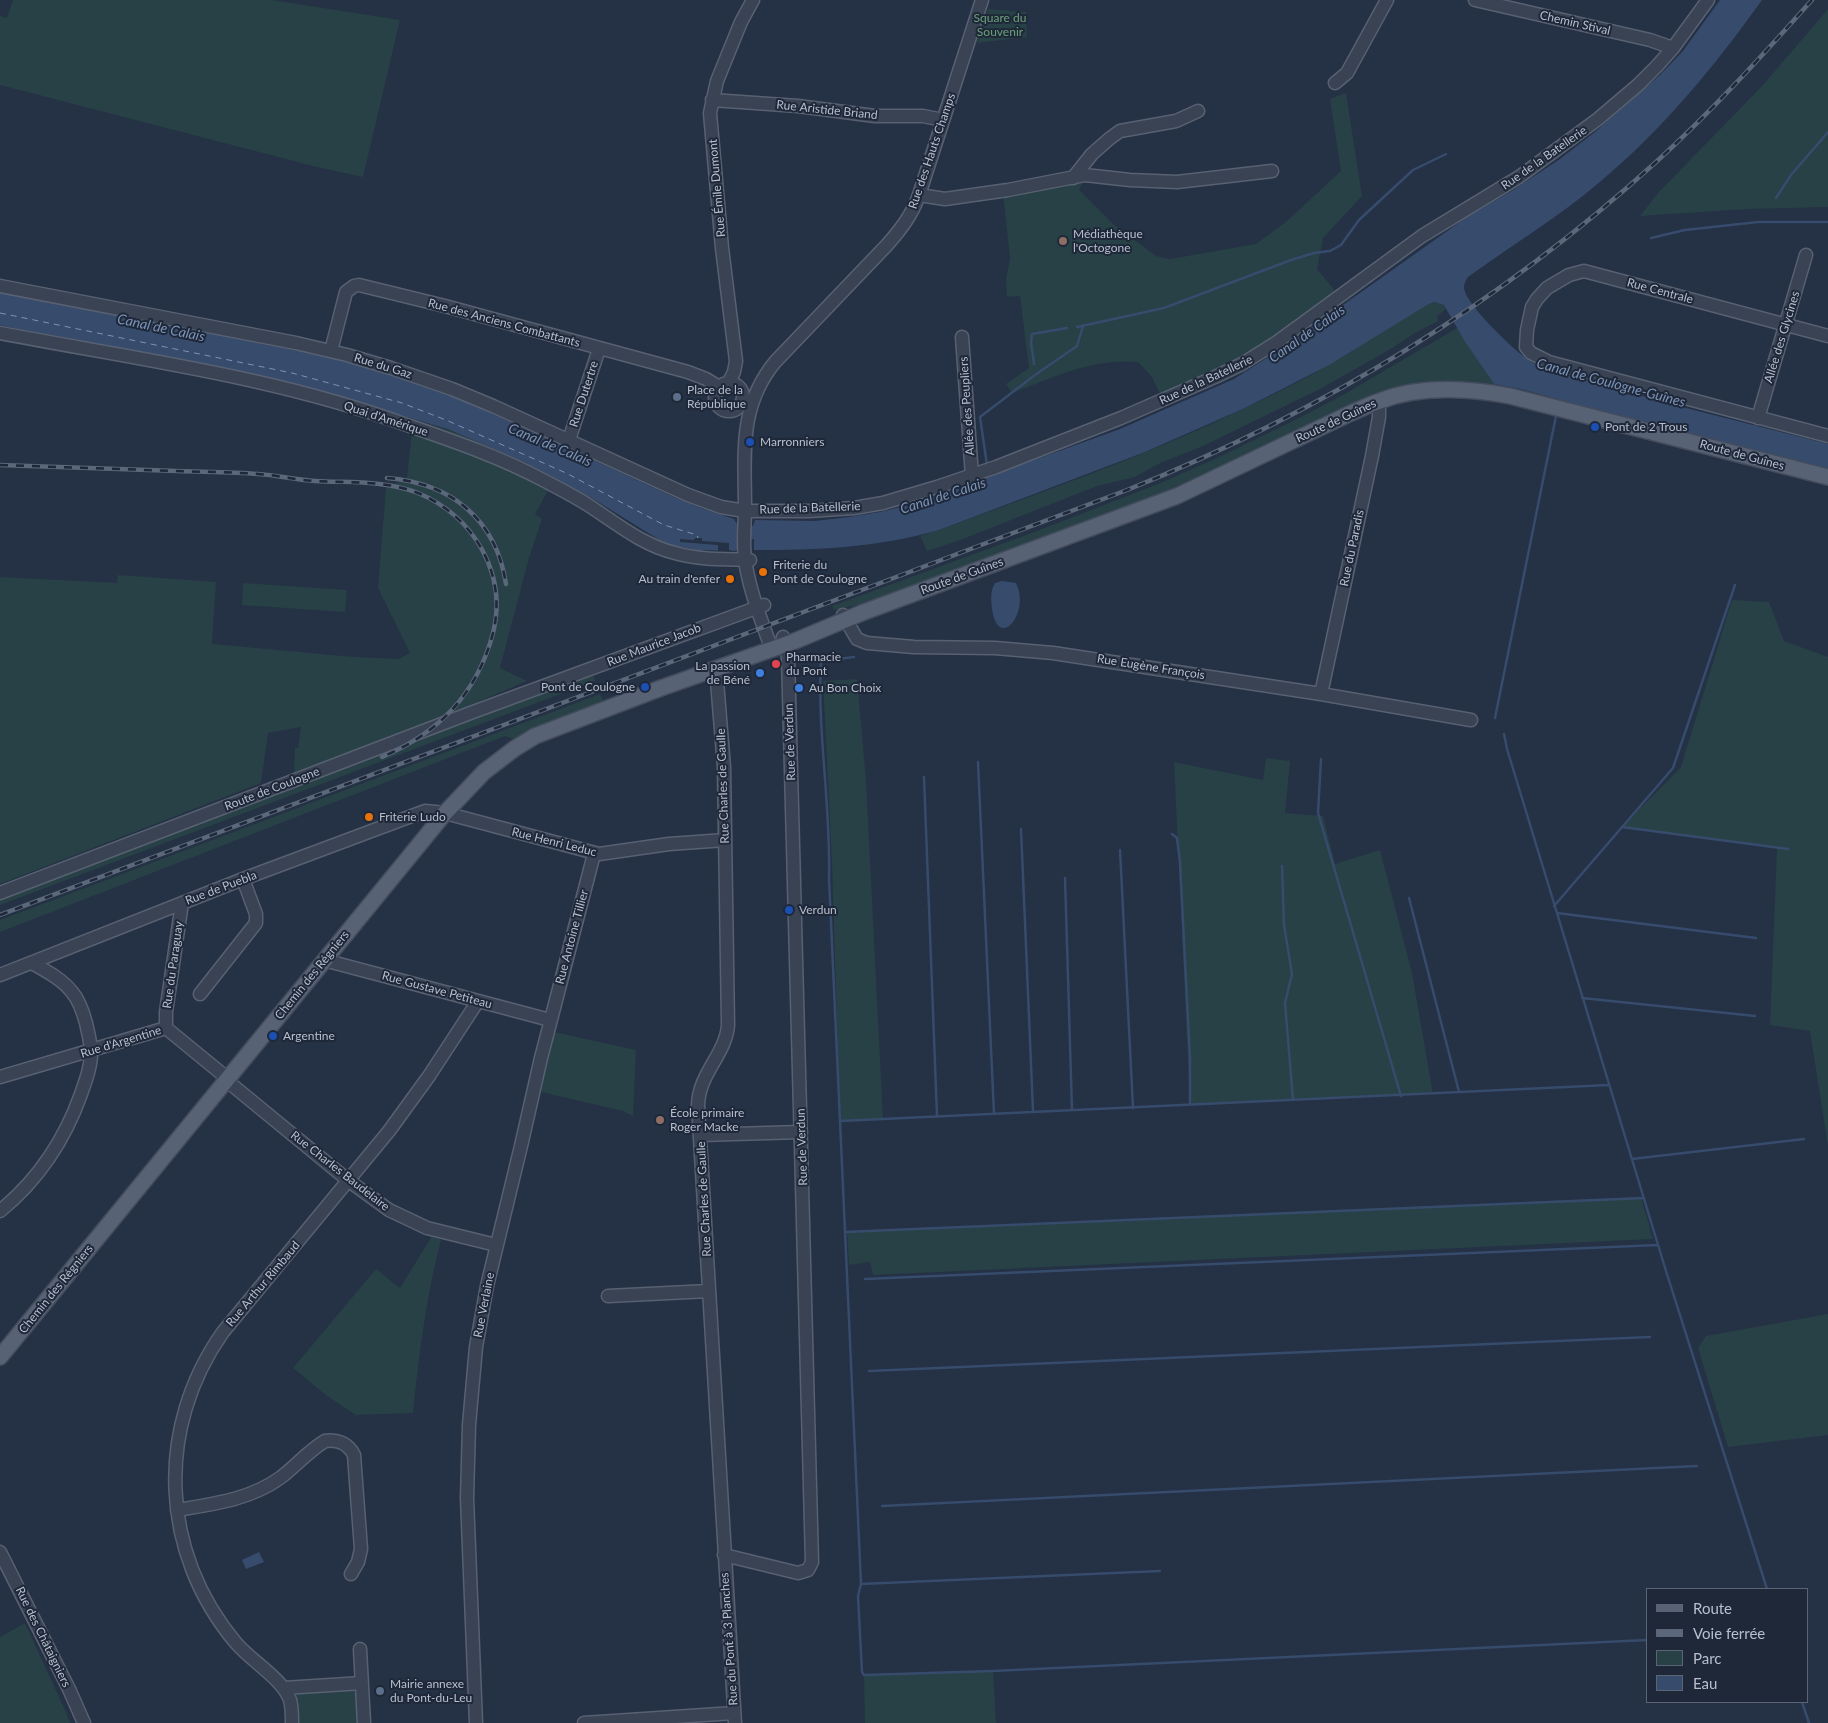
<!DOCTYPE html>
<html>
<head>
<meta charset="utf-8">
<style>
	body { margin:0 }
	#map { position:relative; width:1828px; height:1723px; overflow:hidden; background:#253145; font-family:Lato,sans-serif }
	canvas { display:block }
	.legend { position:absolute; left:1646px; top:1588px; width:162px; height:115px; box-sizing:border-box; background:#1e2839; border:1px solid #5b6475; margin:0; padding:6px 9px; list-style:none; font-size:15px; color:#b7bfce }
	.legend li { display:flex; align-items:center; gap:10px; height:25px }
	.legend b { width:25px; border:1px solid #5b6475 }
</style>
</head>
<body>
<div id="map">
<canvas width="1828" height="1723"></canvas>
<ul class="legend">
<li><b style="height:6px;background:#576274"></b>Route</li>
<li><b style="height:6px;background:#5b677b"></b>Voie ferrée</li>
<li><b style="height:14px;background:#274146"></b>Parc</li>
<li><b style="height:14px;background:#374b6d"></b>Eau</li>
</ul>
</div>
<script>
const ctx = document.querySelector('canvas').getContext('2d');
ctx.lineJoin = 'round';
function fill(path, color) { ctx.fillStyle = color; ctx.fill(path, 'evenodd'); }
function strokePath(path, color, width, dash) { ctx.strokeStyle = color; ctx.lineWidth = width; ctx.lineCap = dash ? 'butt' : 'round'; ctx.setLineDash(dash || []); ctx.stroke(path); }
function drawText(font, color, halo, rows, align = 'center') {
  ctx.font = font + ' Lato,sans-serif'; ctx.lineWidth = 4; ctx.setLineDash([]); ctx.textBaseline = 'middle'; ctx.strokeStyle = halo; ctx.fillStyle = color; for (const [text, x, y, turn = 0] of rows) {
    ctx.save(); ctx.translate(x, y); ctx.rotate((+turn || 0) * Math.PI / 180); ctx.textAlign = isNaN(turn) ? turn : align; if (halo) ctx.strokeText(text, 0, 0); ctx.fillText(text, 0, 0); ctx.restore();
  }
}
fill(new Path2D(`
	M13,0H272L400,20L363,177L317,167L0,85V16L7,18Z
	M988,9L1026,12L1027,37L977,43Z
	M1828,9V207L1747,209L1640,216L1658,193L1763,85Z
	M1346,93L1362,196L1323,238L1317,269L1336,292L1261,348L1162,398L1152,377L1138,362C1091,358 1055,377 1012,393L1006,384L1029,368L1020,296L1007,297L1006,279L1010,259L1003,191L1085,175L1079,190L1113,224L1156,256L1170,259L1256,244L1287,221L1341,171L1330,99Z
	M1434,302L1444,305L1446,309L1437,316L1438,321L1415,333L1389,350L1320,389L1203,446L1158,464L1135,477L1097,486L958,541L927,551L920,536L939,530C1042,492 1146,456 1245,408C1279,392 1314,374 1346,355C1372,339 1406,312 1434,302Z
	M1457,328L1494,384L1555,398L1552,401L1483,384L1441,383L1084,526L863,604L834,610L832,606L1037,531L1158,484L1217,458L1291,422L1343,395Z
	M413,419C462,431 510,455 555,478L535,514L542,519L529,558L500,668L527,681L414,729L294,773L295,748H298L301,727L268,733L261,783L0,884V577L117,583L118,575L216,582L212,644L354,657L398,659L410,653L378,588L386,488L407,478Z
	M243,583L347,590L345,612L242,605Z
	M1732,600L1769,602L1784,641L1828,657V1146L1810,1031L1770,1025L1777,848L1622,827L1681,767Z
	M593,674L595,681L0,905V898Z
	M857,679L866,780L883,1119L840,1121L832,864L823,681Z
	M600,694L605,704L516,740L505,736L0,932V920Z
	M1266,758L1290,761L1285,813L1323,816L1335,864L1380,850L1412,973L1433,1094L1190,1104L1174,762L1263,780Z
	M554,1032L636,1050L633,1116L623,1111L541,1092Z
	M1641,1197L1653,1239L873,1275L870,1262L849,1265L847,1231Z
	M432,1236L441,1240C426,1297 419,1355 413,1413L356,1415L327,1396L293,1368L376,1269L400,1288Z
	M1828,1314V1435L1728,1447L1698,1348L1706,1336Z
	M25,1623L66,1712L70,1723H0V1637Z
	M993,1671L996,1723H865L864,1675Z
	M351,1689C362,1697 360,1711 361,1723H299L296,1691Z`), '#274146');
fill(new Path2D(`
	M1720,0H1762C1715,66 1663,129 1601,181C1559,217 1512,245 1468,277C1466,280 1464,283 1464,288C1465,303 1509,345 1522,355C1528,360 1535,364 1541,368L1686,408L1828,444V470L1685,434L1521,389L1494,384L1464,340L1444,305L1434,302L1427,305L1331,364L1245,408L1145,452L939,530C876,548 818,550 754,550V539L738,540L737,550L735,551L698,550L675,546L661,541L595,500L555,478L524,462L448,429L424,422L294,384L98,348L0,325V293L308,351L382,372L462,400L676,498L701,508L734,519L738,526H753L755,520L815,521L849,517L880,512L913,504L1120,429L1234,379L1281,349L1467,217L1515,189L1560,159L1595,132L1660,75L1683,51Z
	M1002,581L1016,583C1031,613 998,652 992,609C991,600 990,591 995,583Z
	M259,1552L264,1562L246,1569L242,1560Z`), '#374b6d');
fill(new Path2D(`
	M695,538H702V541L729,543V550L733,551V553H718V545L680,542V539L694,540Z`), '#253145');
strokePath(new Path2D(`
	M1776,198L1791,175L1828,132
	M1651,238L1685,230L1758,222H1828
	M1077,327L1164,308L1291,260L1314,253L1330,251L1341,245L1359,220L1413,170L1446,154
	M1034,364L1031,342L1032,334L1067,328
	M987,465L980,417L1035,375L1077,346L1083,326
	M854,657L821,661C817,733 831,805 829,878L840,1121L1609,1085
	M1495,718L1556,416
	M1504,734L1507,749L1666,1271L1767,1589
	M1321,759L1318,813L1401,1096
	M978,762L994,1114
	M924,777L937,1116
	M1622,827L1788,849
	M1021,829L1033,1111
	M1172,834L1177,838L1180,862L1190,1059V1104
	M1120,850L1133,1108
	M1282,866L1284,925L1292,974L1285,1003L1293,1100
	M1065,878L1072,1110
	M1409,898L1459,1092
	M1554,906L1673,768L1735,585
	M1557,913L1756,938
	M1582,998L1755,1016
	M840,1121L861,1584L1160,1571
	M1632,1159L1804,1139
	M845,1232L1644,1198
	M865,1279L1658,1245
	M869,1371L1650,1337
	M882,1506L1697,1466
	M861,1584L858,1596L862,1672L864,1675L993,1671L1647,1640
	M1802,1702L1809,1723`), '#374b6d', 2.5);
strokePath(new Path2D(`
	M0,313L292,373L402,403L446,420L566,473L664,525L697,535L698,538`), '#7c93b7', 1, [6, 5]);
const minor = new Path2D(`
	M1475,0L1650,40L1673,48
	M1335,83L1347,73L1387,0
	M712,100L798,106L875,116H923L943,120
	M1073,178L1092,154L1109,139L1120,131L1176,121L1198,111
	M919,195L945,199L1008,190L1085,175L1130,180L1177,182L1272,171
	M0,286L296,343L347,355L391,368L452,389L493,406L688,495L721,507L745,511H809L854,508L883,503L937,487L996,467L1121,418L1215,377L1242,364L1277,342L1422,236L1519,177L1598,119L1638,85L1657,66L1673,48L1708,0
	M0,333C136,359 276,377 407,425C453,441 500,457 543,480C558,488 574,496 588,505C616,523 642,545 675,553C699,560 725,559 750,560
	M1828,336L1584,271L1569,275L1547,288L1537,299L1532,307L1527,330L1526,347L1531,353L1549,362L1828,436
	M962,337L972,476
	M331,351L346,292L354,286L359,285L445,306L688,372L706,379L719,387
	M729,382L734,372L736,361L722,248L710,113L717,81L741,22L753,0
	M715 397a14 14 0 1 1 28 0a14 14 0 1 1-28 0Z
	M1758,418L1806,255
	M569,440L599,349
	M843,615L857,639L867,643L914,647L995,648L1053,653L1321,694L1471,720
	M772,650C762,622 751,595 746,566C742,547 745,527 745,508C745,455 738,407 775,362L887,245C901,229 912,215 919,195L982,0
	M716,669L724,767L728,1025C726,1054 699,1073 698,1105L735,1723
	M1321,694L1372,456L1379,417V401
	M0,893L473,712L764,605
	M324,960L550,1020
	M0,975L243,879L425,811L445,813L599,854L669,844L725,840
	M200,994L256,923V914L243,879
	M166,1028V1012L182,903
	M166,1028L227,1078
	M0,1077L166,1028
	M226,1080L349,1181L389,1210L427,1228L496,1245
	M700,1135L801,1132
	M0,1211C38,1180 65,1139 81,1094C86,1080 92,1064 91,1049C90,1041 88,1031 86,1023C83,1012 79,1000 72,992C62,979 46,971 32,963
	M608,1296L709,1291
	M177,1510C213,1504 249,1500 280,1478C295,1467 308,1451 325,1441C337,1439 348,1443 354,1455L361,1549L358,1562L351,1574
	M0,1552L69,1689L84,1723
	M724,1555L798,1573L808,1570L812,1562L788,657L783,637
	M360,1649L364,1723
	M284,1688L362,1683
	M292,1723C292,1716 292,1707 290,1700C283,1679 251,1661 236,1643C160,1553 155,1428 223,1332L389,1131L429,1076L478,1001
	M476,1723L467,1498L469,1425L476,1347L487,1286L521,1146L541,1058L594,854
	M584,1723L734,1713`);
const major = new Path2D(`
	M0,1357L445,813L484,772L514,749L535,736L661,688L795,641L864,612L1177,496L1351,413C1361,409 1370,404 1380,401C1420,385 1468,388 1510,396L1828,477`);
strokePath(minor, '#586171', 15);
strokePath(major, '#434c5d', 18);
strokePath(minor, '#394354', 12);
strokePath(major, '#576274', 15);
const rail = new Path2D(`
	M0,465C59,467 118,469 177,471C204,472 231,472 258,474C277,475 296,480 315,481C350,483 385,480 418,493C473,516 508,573 493,633C477,694 439,733 382,757
	M387,478C451,483 496,519 506,584
	M0,915L1127,490C1322,412 1499,304 1655,163C1711,112 1762,56 1812,0`);
strokePath(rail, '#5b677b', 4.5);
strokePath(rail, '#1e2839', 2.5, [8]);
for (const [x, y, r, color] of [
	[1063,241,5,"#8d6e63"],
	[677,397,5,"#5c6f8a"],
	[1595,427,5,"#1a4fb4"],
	[750,442,5,"#1a4fb4"],
	[763,572,5,"#e8710a"],
	[730,579,5,"#e8710a"],
	[776,664,5,"#e0444e"],
	[760,673,5,"#3f7fe0"],
	[645,687,5,"#1a4fb4"],
	[799,688,5,"#3f7fe0"],
	[369,817,5,"#e8710a"],
	[789,910,5,"#1a4fb4"],
	[273,1036,5,"#1a4fb4"],
	[660,1120,5,"#8d6e63"],
	[380,1691,5,"#5c6f8a"]
]) { const dot = new Path2D(); dot.arc(x, y, r, 0, 2 * Math.PI); ctx.fillStyle = color; ctx.fill(dot); strokePath(dot, '#1e2839', 2); }
drawText('12px', '#6ca07a', '#1e2839', [
	["Square du",1000,18],
	["Souvenir",1000,32]
]);
drawText('12px', '#b7bfce', '#1e2839', [
	["Chemin Stival",1575,23,13],
	["Rue Aristide Briand",827,110,6],
	["Rue des Hauts Champs",932,151,-71],
	["Rue de la Batellerie",1544,158,-35],
	["Rue Émile Dumont",717,188,-95],
	["Rue Centrale",1660,291,15],
	["Rue des Anciens Combattants",504,323,15],
	["Allée des Glycines",1782,337,-73],
	["Rue du Gaz",383,366,17],
	["Rue de la Batellerie",1206,380,-25],
	["Rue Dutertre",584,394,-72],
	["Allée des Peupliers",967,406,-94],
	["Quai d'Amérique",386,419,18],
	["Route de Guînes",1336,421,-25],
	["Route de Guînes",1742,455,15],
	["Rue de la Batellerie",810,508,-2],
	["Rue du Paradis",1352,548,-78],
	["Route de Guînes",962,576,-20],
	["Rue Maurice Jacob",654,645,-21],
	["Rue Eugène François",1151,667,9],
	["Rue de Verdun",790,742,-92],
	["Rue Charles de Gaulle",723,786,-92],
	["Route de Coulogne",272,789,-21],
	["Rue Henri Leduc",554,842,14],
	["Rue de Puebla",221,888,-21],
	["Rue Antoine Tillier",572,937,-75],
	["Rue du Paraguay",173,965,-82],
	["Chemin des Régniers",312,975,-51],
	["Rue Gustave Petiteau",437,990,15],
	["Rue d'Argentine",121,1042,-17],
	["Rue de Verdun",802,1147,-92],
	["Rue Charles Baudelaire",340,1171,38],
	["Rue Charles de Gaulle",704,1199,-93],
	["Rue Arthur Rimbaud",263,1284,-50],
	["Chemin des Régniers",56,1289,-51],
	["Rue Verlaine",484,1305,-79],
	["Rue des Châtaigniers",43,1637,64],
	["Rue du Pont à 3 Planches",729,1639,-94]
]);
drawText('12px', '#b7bfce', '#1e2839', [
	["Médiathèque",1073,234],
	["l'Octogone",1073,248],
	["Place de la",687,390],
	["République",687,404],
	["Pont de 2 Trous",1605,427],
	["Marronniers",760,442],
	["Friterie du",773,565],
	["Pont de Coulogne",773,579],
	["Au train d'enfer",720,579,"right"],
	["Pharmacie",786,657],
	["du Pont",786,671],
	["La passion",750,666,"right"],
	["de Béné",750,680,"right"],
	["Pont de Coulogne",635,687,"right"],
	["Au Bon Choix",809,688],
	["Friterie Ludo",379,817],
	["Verdun",799,910],
	["Argentine",283,1036],
	["École primaire",670,1113],
	["Roger Macke",670,1127],
	["Mairie annexe",390,1684],
	["du Pont-du-Leu",390,1698]
], 'left');
drawText('italic 14px', '#7c93b7', '#1e2839', [
	["Canal de Calais",161,328,12],
	["Canal de Calais",1307,334,-35],
	["Canal de Coulogne-Guînes",1611,383,15],
	["Canal de Calais",550,445,23],
	["Canal de Calais",943,496,-18]
]);
</script>
</body>
</html>
